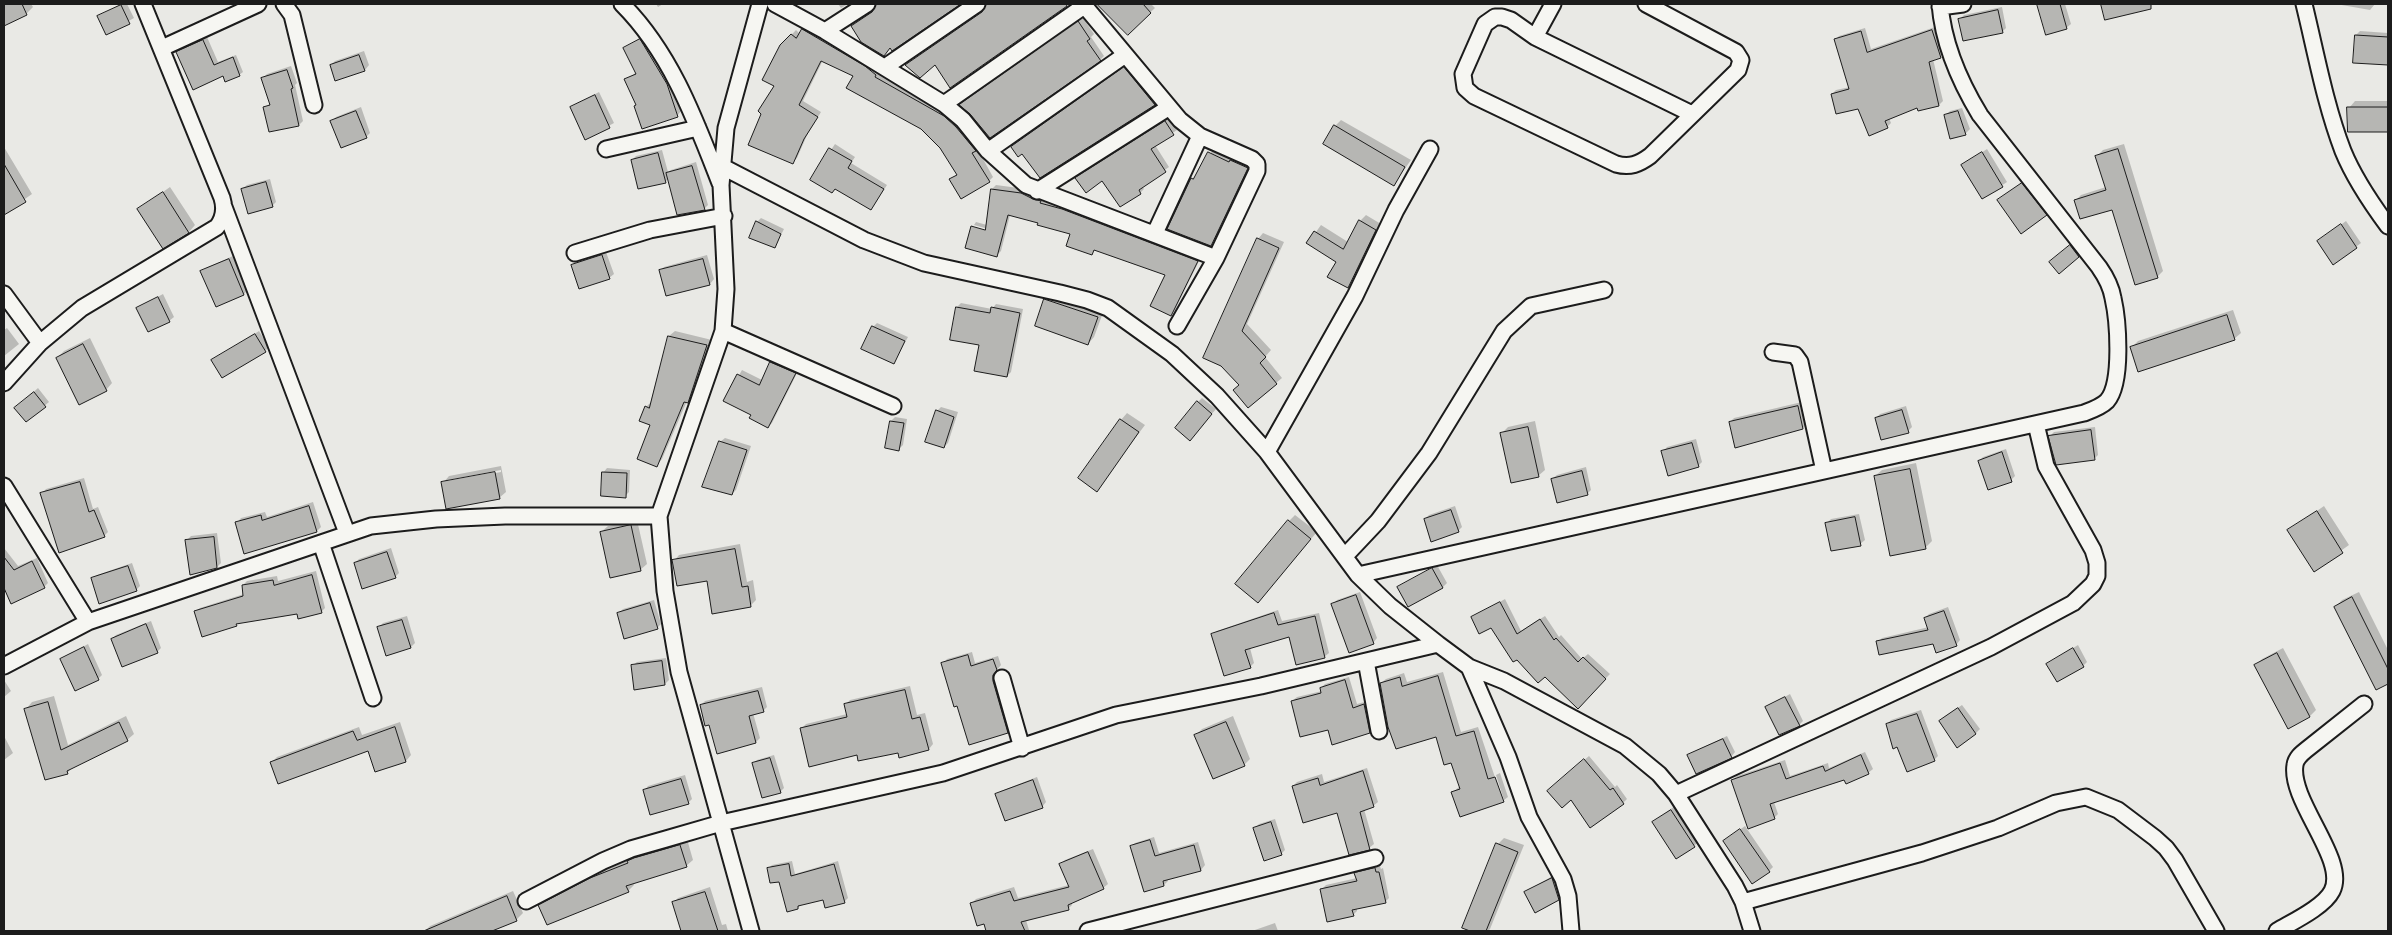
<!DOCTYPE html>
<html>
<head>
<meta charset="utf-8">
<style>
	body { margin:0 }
	#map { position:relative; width:2392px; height:935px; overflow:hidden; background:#e9e9e5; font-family:Mynerve,sans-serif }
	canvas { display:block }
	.frame { position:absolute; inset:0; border:5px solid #1c1c1c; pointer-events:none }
</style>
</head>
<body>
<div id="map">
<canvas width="2392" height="935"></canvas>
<div class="frame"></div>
</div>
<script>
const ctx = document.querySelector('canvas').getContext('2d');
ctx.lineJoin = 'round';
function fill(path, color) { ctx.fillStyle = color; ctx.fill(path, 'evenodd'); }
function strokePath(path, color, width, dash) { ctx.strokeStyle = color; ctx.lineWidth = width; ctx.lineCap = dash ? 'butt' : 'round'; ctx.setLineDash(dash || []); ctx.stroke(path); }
fill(new Path2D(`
	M4,4H31L33,7L26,14L4,25Z
	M121,4H127L134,18L107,33L99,16Z
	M656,4H663L658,7Z
	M838,4H848L841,8Z
	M876,4H959L893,49L852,26L876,8Z
	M987,4H1068L935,63L907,65L985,10Z
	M1108,4H1151L1155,8L1128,33L1103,8Z
	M2038,4H2065L2071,24L2066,28L2046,34Z
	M2336,4H2375L2370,10Z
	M2002,7L2006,28L2002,32L1960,19L1964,15Z
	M1083,18L1094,34L1091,37L1104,56L1100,60L965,101Z
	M808,26L949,112L977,148L993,177L989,181L951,179L958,173L941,148L922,128L854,76L823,60L803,101L821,112L808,133L797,158L792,163L776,85L781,46L796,30L800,34Z
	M1935,27L1944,53L1933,59L1943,101L1939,105L1918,106L1889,118L1891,123L1887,127L1859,107L1832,94L1836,90L1850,87L1835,40L1839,36L1865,28L1871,49Z
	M2360,31L2388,33V63L2354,62L2356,35Z
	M644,36L671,79L681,111L677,116L637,104L626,79L637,72L625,48Z
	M207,37L218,62L236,55L243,72L239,75H224L178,52Z
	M364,51L369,65L365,70L336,79L331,65L335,61Z
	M1128,64L1158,100L1154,104L1041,176L1023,153L1012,147Z
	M291,66L297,83L295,85L303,121L299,125L265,107L271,103L263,78L267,74Z
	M599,92L614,123L586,138L571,107Z
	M2355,101H2388V131H2349V108Z
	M361,107L370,133L366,137L332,121L336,117Z
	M1962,108L1970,129L1965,134L1946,115L1950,111Z
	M1169,118L1177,130L1155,145L1169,167L1142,186L1144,189L1140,193L1102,179L1076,178Z
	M1341,120L1411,160L1394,184L1335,126Z
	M835,144L855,157L851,163L887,185L871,209L836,188L812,179Z
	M2124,144L2163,271L2157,277L2113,208L2075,201L2081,195L2106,187L2097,156L2103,150Z
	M4,147L32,194L8,211L4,204Z
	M1214,148L1251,165L1215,240L1211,244L1192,179L1197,175Z
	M1987,149L2007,182L1983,198L1963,165Z
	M662,150L668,172L671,170L696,162L708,205L704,209L668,179L665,182L632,160L636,156Z
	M270,179L276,202L272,206L242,189L247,185Z
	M2026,180L2050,210L2046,214L2003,196Z
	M996,185L1026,189L1044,197V199L1066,205L1201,257L1175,310L1171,315L1151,305L1167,274L1096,249L1092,253L1068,246L1071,233L1039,224L1040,222L1010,215L1001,251L997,255L967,247L973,225V228L991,232L992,230L974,225L976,222L987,225L992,189Z
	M170,187L195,225L189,232L163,247L139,209Z
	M1366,215L1381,224L1353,281L1347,287L1338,261L1308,243L1321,225L1348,242L1360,221Z
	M761,218L784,229L775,247L751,238L757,222Z
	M2346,221L2361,243L2334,263L2319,241Z
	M1263,233L1284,242L1247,324L1271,350L1265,357L1282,378L1276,383L1222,365L1258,239Z
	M2074,241L2082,252L2059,272L2055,258Z
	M606,252L614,274L609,278L572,265L576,261Z
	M707,255L714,279L710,284L660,271L664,267Z
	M233,256L248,290L244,294L217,306L202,272L206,268Z
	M1052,293L1104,310L1094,337L1088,344L1045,300Z
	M163,294L174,317L169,321L137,308Z
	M961,303L992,309L996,304L1023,309L1011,372L1007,376L981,344L951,339L957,307Z
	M2233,310L2241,333L2234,339L2131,348L2138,341Z
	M877,323L908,337L894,362L873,327Z
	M7,328L19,344L4,356V330Z
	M259,331L269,347L265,351L213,360Z
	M675,331L712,340L694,396L687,401L662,459L657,465L651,424L646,407L653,400L669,336Z
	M90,338L112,383L106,390L57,358L64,351Z
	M775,358L799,369L772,423L768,427L752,414L725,400L742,370L762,380Z
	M38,388L49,402L26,421L20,404Z
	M1202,398L1216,409L1194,435L1198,402Z
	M1802,402L1807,424L1803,428L1730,422L1734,418Z
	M1906,406L1912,427L1908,431L1876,418L1880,414Z
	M941,407L958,412L948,443L944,447L937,411Z
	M1127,413L1145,425L1096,490L1121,420Z
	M895,417L907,419L903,445L899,449L887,447L891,421Z
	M1535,421L1545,470L1538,476L1502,433L1508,427Z
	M2095,427L2098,455L2094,459L2050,436L2054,432Z
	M725,438L751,446L736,490L732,494L720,442Z
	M1696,439L1702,462L1698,466L1663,452L1667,447Z
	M2006,449L2015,476L2011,480L1979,461L1983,457Z
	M1916,463L1932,541L1925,548L1875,476L1882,470Z
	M501,466L506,492L499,498L443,483L449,476ZM501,470V472L448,482V480Z
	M1586,467L1591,490L1587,494L1552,479L1557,475Z
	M607,468L630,470L629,492L625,496L603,473Z
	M84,478L93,509L98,507L108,532L104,536L42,494L46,489Z
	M313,502L321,527L317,531L245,552L237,523L241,518L265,512L267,517Z
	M1455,506L1462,527L1458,531L1425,519L1429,515Z
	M2324,506L2349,545L2314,570L2288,531Z
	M1859,514L1865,540L1860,544L1827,523L1831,519Z
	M1295,515L1317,532L1258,601L1289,521Z
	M637,520L647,564L640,570L601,532L608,526Z
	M217,533L221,563L217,567L187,540L191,536Z
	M740,544L747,582L753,580L756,600L750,606L674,561L679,555Z
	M4,548L18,566L37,558L48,583L44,587L12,602L4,585Z
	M391,548L399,573L395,577L355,563L359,559Z
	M132,563L140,586L136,590L92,579L97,575Z
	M1437,565L1447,583L1443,587L1399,588Z
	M316,571L325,608L321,612L298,613L239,622L236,625L195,612L200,608L244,594L243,585L247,581L277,576L278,581Z
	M1360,592L1377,638L1373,643L1332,605L1337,600Z
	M2359,592L2388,650V682L2376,688L2335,607L2342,600Z
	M1505,599L1521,631L1545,616L1559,637L1561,635L1582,659L1588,654L1610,674L1578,707L1492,626L1472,618Z
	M654,600L661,624L657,628L619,613L623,609Z
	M1948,607L1960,640L1956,645L1934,642H1878L1882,638L1929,627L1925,618L1929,614Z
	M1278,610L1282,621L1319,613L1329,653L1324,657L1290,636L1250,648L1254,663L1250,667L1213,635L1217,631Z
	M407,616L415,643L411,647L379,627L383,623Z
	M151,621L161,648L157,652L112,639L116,635Z
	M88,644L102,675L98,679L61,659Z
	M2078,645L2087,662L2083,666L2048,664Z
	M2283,648L2316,710L2310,716L2289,727L2256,665L2262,659Z
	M972,652L975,663L998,656L1001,665L997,670V676L1011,727L1007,732L943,664L947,659Z
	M666,658L669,680L665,684L632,666L637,662Z
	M1443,672L1461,732L1478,727L1503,801L1453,792L1460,786L1452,761L1437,736L1381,683L1386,679L1404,673L1407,682Z
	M1349,677L1357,704L1368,701L1373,728L1369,732L1329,729L1292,701L1297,697L1322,691L1321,688L1325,684Z
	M4,680L11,691L4,697Z
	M910,686L917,715L925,713L933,744L929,749L858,754L801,729L806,724L847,714L845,705L850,700Z
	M762,687L767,707L763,711L753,713L760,738L756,742L710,724L701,705L705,701Z
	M1790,694L1803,721L1799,725L1767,707Z
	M54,696L68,745L126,716L134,734L127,740L74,766L67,773L26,709L32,702Z
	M1962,705L1980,729L1975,734L1944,717Z
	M1921,710L1938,756L1934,760L1898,746L1887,724L1891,720Z
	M1233,716L1250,759L1244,765L1196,735L1202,729Z
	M400,722L411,755L406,761L376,771L369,749L271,763L277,757L359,727L362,735Z
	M4,736L13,753L4,760Z
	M1727,736L1735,752L1731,757L1689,756L1693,752Z
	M1865,752L1873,769L1868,773L1774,802L1778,814L1774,818L1732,780L1737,776L1785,760L1790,776L1828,763L1829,768Z
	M774,755L784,788L780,792L753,764L757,760Z
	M1589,756L1615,787L1617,785L1627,799L1623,803L1571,798L1553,787Z
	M1367,768L1378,802L1373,806L1364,809L1374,844L1369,848L1338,811L1293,786L1297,782L1322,774L1324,782Z
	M1500,773L1508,797L1504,800L1496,775Z
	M685,775L692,799L688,803L644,791L648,786Z
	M1037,777L1046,802L1042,807L997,795L1001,791Z
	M1675,806L1699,842L1677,858L1653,822Z
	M1275,819L1285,850L1281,854L1255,828L1259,824Z
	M1745,826L1773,867L1769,871L1724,841Z
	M1154,837L1159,853L1198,842L1205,865L1201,870L1167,878L1168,881L1164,885L1131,847L1135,843Z
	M1504,838L1524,845L1490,929L1488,931H1473L1464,927L1498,844Z
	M687,839L693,860L686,866L633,882L634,885L628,891L540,905L546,899L598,872L631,859L635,855Z
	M1093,849L1108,884L1103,888L1072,901V905L1068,909L1026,920L1029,930L1028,931H988L972,903L976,899L1014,887L1018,898L1069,885L1061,864L1065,860Z
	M792,861L795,874L838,861L848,898L844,902L823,898L801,904L798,908L780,880L768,869L772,865Z
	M1379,864L1381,869L1383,868L1389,898L1385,902L1357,908V911L1353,915L1322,889L1326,885L1357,878L1356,873L1360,869Z
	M1556,874L1562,895L1558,899L1525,892Z
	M710,887L722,925L726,924L728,931H682L673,903L678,898Z
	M513,891L523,913L516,920L489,931H425L430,926Z
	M1275,923L1278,931H1252Z`), '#0003');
const building = new Path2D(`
	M4,4H22L27,15L4,26Z
	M876,4H961L892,51L890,48L884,56L861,42L851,26L872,12Z
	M986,4H1066L1067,6L950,88L935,65L920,78L905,65L982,12Z
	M1097,4H1143L1151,13L1128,35Z
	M2037,4H2060L2067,29L2046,35Z
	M2101,4H2151V9L2105,20Z
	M121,5L130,24L106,35L97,16Z
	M1998,10L2003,33L1963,41L1958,19Z
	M1078,21L1090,39L1087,41L1101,61L990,138L970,114L959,105Z
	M802,29L865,66L876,75L875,77L944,116L956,127L976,151L972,153L990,182L961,199L949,179L957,175L940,148L921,129L846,88L853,76L821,61L799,105L818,117L804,139L793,164L748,145L761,114L758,111L774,86L762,80L780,45L791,34L796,38Z
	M1932,30L1941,58L1929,62L1939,106L1918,111L1917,108L1885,121L1888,128L1869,136L1858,109L1836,114L1831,94L1849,89L1834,39L1861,31L1867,52Z
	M2355,35L2388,37V65L2353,63Z
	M640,39L667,84L678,117L642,129L634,106L636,105L624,79L636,74L623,48Z
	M203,40L214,65L233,57L240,76L225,82L223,76L193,90L176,52Z
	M359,55L365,71L335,81L330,65Z
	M1124,67L1155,105L1040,178L1022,154L1018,157L1011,147Z
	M287,70L293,88L291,89L299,126L269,132L263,107L270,105L261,78Z
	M595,95L610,128L585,140L570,107Z
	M2347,107H2388V132H2348Z
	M356,111L367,138L341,148L330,121Z
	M1958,111L1966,135L1950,139L1944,115Z
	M1165,121L1174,135L1151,149L1166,172L1139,190L1141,194L1120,207L1102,181L1086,193L1075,178Z
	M1334,125L1405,167L1394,186L1323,144Z
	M829,148L852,161L848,168L884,189L871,210L835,189L832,193L810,180Z
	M2118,149L2158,278L2135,285L2112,210L2080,219L2074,200L2106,190L2095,156Z
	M1208,152L1229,162L1230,160L1248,168L1211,246L1167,229L1191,178L1193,179Z
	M1982,152L2003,187L1982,199L1961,165Z
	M658,153L666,183L638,189L631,160Z
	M4,164L26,202L4,215Z
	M692,166L705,210L677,215L666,173Z
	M266,182L273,207L248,214L241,189Z
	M2022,183L2047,215L2021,234L1997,200Z
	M991,189L1021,193L1033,199L1041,201L1040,203L1062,209L1198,261L1171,316L1150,306L1165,275L1094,250L1092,255L1066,246L1070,234L1037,225L1038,223L1008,215L997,257L965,248L971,226L985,230Z
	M163,192L189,233L163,249L137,209Z
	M1359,220L1376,230L1348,288L1327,277L1336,262L1306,243L1314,231L1343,249Z
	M756,221L781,234L775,248L749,238Z
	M2341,224L2357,248L2333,265L2317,241Z
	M1257,238L1279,248L1242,331L1266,357L1260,363L1277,384L1248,408L1233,390L1239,385L1221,366L1203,358Z
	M2070,245L2079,257L2059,274L2049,262Z
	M602,255L610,279L579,289L571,265Z
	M229,259L244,295L216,307L200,271Z
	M703,259L710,285L666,296L659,270Z
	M158,297L170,322L148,332L136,308Z
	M1044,299L1098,317L1088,345L1035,326Z
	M956,307L990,313L991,307L1020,313L1007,377L974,371L979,345L950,340Z
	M2227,315L2235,340L2138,372L2130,347Z
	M872,326L905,341L894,364L861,349Z
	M255,334L266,352L222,378L211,360Z
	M668,336L707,345L688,403L684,402L657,467L637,459L650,425L639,421L645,406L649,408Z
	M83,344L107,391L79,405L56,358Z
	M770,362L796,373L768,428L749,418L751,415L723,401L737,374L759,385Z
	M34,392L46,407L26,422L14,408Z
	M1197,401L1212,414L1190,441L1175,428Z
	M1798,406L1803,429L1735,448L1729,422Z
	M936,410L954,417L944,448L925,442Z
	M1902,410L1909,433L1881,440L1875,418Z
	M1120,419L1139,432L1097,492L1078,478Z
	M890,421L904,423L899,451L885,448Z
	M1528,427L1539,477L1511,483L1500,433Z
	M2091,430L2095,460L2056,465L2048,436Z
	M719,441L747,450L732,495L702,487Z
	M1692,443L1699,467L1668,476L1661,451Z
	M2002,452L2012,482L1988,490L1978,461Z
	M1910,469L1926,549L1890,556L1874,476Z
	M1582,471L1588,495L1557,503L1551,479Z
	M495,472L500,499L446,509L441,482Z
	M602,472L627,473L626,498L601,496Z
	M80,482L89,512L94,510L105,537L59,553L40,493Z
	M309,506L317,532L244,554L235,522L261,515L262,520Z
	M1451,510L1459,532L1431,542L1424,519Z
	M2317,511L2343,553L2314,572L2287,530Z
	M1855,517L1861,546L1831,551L1825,523Z
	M1288,520L1311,539L1258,603L1235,584Z
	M631,525L641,571L610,578L600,532Z
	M214,537L217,568L190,575L185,540Z
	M735,549L742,587L748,586L751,607L712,614L707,581L677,586L672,560Z
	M387,552L396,578L362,589L354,563Z
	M4,557L14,570L32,561L45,588L11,604L4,588Z
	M128,566L137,591L99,604L91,578Z
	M1432,568L1443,588L1408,607L1397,587Z
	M312,575L322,613L298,619L297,614L236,624L237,626L202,637L194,611L243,596L242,585L273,580L274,585Z
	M1356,595L1374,644L1349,653L1331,604Z
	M2352,597L2388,669V684L2376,690L2334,607Z
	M1500,602L1517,634L1540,619L1554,640L1556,638L1578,662L1583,657L1606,679L1578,709L1545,677L1538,683L1517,660L1513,662L1491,628L1479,634L1471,617Z
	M650,603L658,629L624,639L617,613Z
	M1944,611L1957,646L1936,653L1933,644L1879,655L1876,641L1928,630L1924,618Z
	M1274,613L1278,625L1315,616L1325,658L1296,665L1289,637L1245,650L1251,668L1224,676L1211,634Z
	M402,620L411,648L386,656L377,627Z
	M146,624L158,653L122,667L111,639Z
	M84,647L99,680L75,691L60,659Z
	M2073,648L2084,667L2057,682L2046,664Z
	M2277,653L2310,717L2288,729L2254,665Z
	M968,655L971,666L993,659L997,670L993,675V681L1008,733L969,745L957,706L954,707L941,663Z
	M662,661L665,685L634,690L631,665Z
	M1438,676L1456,736L1474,731L1488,779L1495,777L1504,802L1460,817L1451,792L1460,789L1451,763L1444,765L1436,737L1396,749L1388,727L1380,683L1400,677L1402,686Z
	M1345,680L1353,708L1364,704L1370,733L1332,745L1328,730L1300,737L1291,701L1321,693L1320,688Z
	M905,690L912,719L920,717L929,750L899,758L898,753L858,761L857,755L809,767L800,728L847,717L844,704Z
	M758,691L764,712L749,716L756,743L717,754L709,725L705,726L700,705Z
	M1785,697L1800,726L1779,735L1765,707Z
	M48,702L61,750L119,722L128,741L67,771L68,774L45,780L24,709Z
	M1958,708L1976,734L1957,748L1939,721Z
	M1917,714L1935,761L1907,772L1897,747L1893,749L1886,724Z
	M1226,722L1245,766L1213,779L1194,735Z
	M395,727L406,762L375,772L368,751L278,784L270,762L353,731L357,740Z
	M1723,739L1732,758L1696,774L1687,755Z
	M1861,755L1869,774L1846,784L1844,780L1770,804L1775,819L1748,829L1731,780L1780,763L1786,779L1823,766L1825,771Z
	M770,758L781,793L762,798L752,763Z
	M1584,759L1610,790L1613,788L1624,804L1590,828L1571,800L1562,808L1547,791Z
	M1363,771L1374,807L1360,812L1370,850L1349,855L1337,813L1303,823L1292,786L1318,778L1320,785Z
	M681,779L689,804L650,815L643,790Z
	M1033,780L1043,808L1005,821L995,794Z
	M1671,810L1695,847L1676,859L1652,822Z
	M1271,822L1282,855L1264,861L1253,828Z
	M1740,829L1770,872L1752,884L1723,841Z
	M1150,840L1155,856L1194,845L1201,871L1163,881L1164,886L1144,892L1130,846Z
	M1496,843L1518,852L1486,931H1470L1462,928Z
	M680,845L687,867L626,886L629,892L547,925L538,905L590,878L628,863L627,861L634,858Z
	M1088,852L1104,889L1068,905L1069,910L1021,922L1025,931H986L984,924L977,926L970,903L1010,891L1014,901L1069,887L1059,864Z
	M789,864L791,876L834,864L845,903L825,908L823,900L798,906V909L787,912L779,882L770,883L767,868Z
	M1375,868L1376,872H1379L1386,903L1352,910L1354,916L1327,922L1320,889L1357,881L1354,873Z
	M1552,878L1559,900L1535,913L1524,892Z
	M705,892L718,931H681L672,902Z
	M507,896L517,921L492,931H424Z`);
fill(building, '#b6b6b3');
strokePath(building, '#1c1c1c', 1);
const street = new Path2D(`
	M284,4L292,15L314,105
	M622,4C671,53 695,119 720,183
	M775,4L825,31L944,104L963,120L988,151L1026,185L1216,258
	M1083,4L1180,120L1200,136L1252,159L1257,164V171L1216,258L1177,326
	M1646,4L1736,52L1741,60L1738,70L1650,156C1639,164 1630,168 1616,164L1474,96L1465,88L1463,74L1485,24L1495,17H1502L1511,20L1535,37L1692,114
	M2304,4C2316,53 2325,104 2343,151C2354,178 2371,203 2388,226
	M1940,7L1963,4
	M825,31L867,4
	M1535,37L1553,4
	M162,48L258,4
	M885,67L977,4
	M944,104L1084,6
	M606,149L698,128
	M988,151L1125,55
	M723,167L864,240L924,263L1060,293L1087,300L1108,308L1172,354L1217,396L1267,452L1358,575L1390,606L1438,644
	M1037,191L1168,108
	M224,207L347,533
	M1155,233L1200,136
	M575,253L650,230L724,216
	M4,294L40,343
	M723,331L893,406
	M1773,352L1795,355L1800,362L1824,471
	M4,383L40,343L82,308L217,227C224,218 225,208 222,198L143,4
	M1267,452L1355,296L1396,210L1430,149
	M4,486L88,622
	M321,543L373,698
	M1345,556L1378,521L1429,453L1504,331L1531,306L1604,290
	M1358,575L2084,413C2092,410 2101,407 2107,401C2123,383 2118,320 2113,298C2111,286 2106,277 2099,267L1980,115C1960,82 1943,43 1940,4
	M1366,661L1379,731
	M4,666L88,622L371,526L436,519L505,516H659
	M1469,667L1508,757L1529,817L1563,879L1568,896L1571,931
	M1002,678L1022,748
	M1676,794L1991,647L2073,603L2093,584L2097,576V563L2093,550L2046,466L2036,424
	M526,901L603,861L631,849L666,839L721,823L943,773L1116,715L1261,686L1438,644L1469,667L1504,681L1625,746L1659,774L1676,794L1735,886L1743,902L1752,931
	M1743,902L1922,853L1998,828L2056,803L2086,797L2118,810L2155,838L2166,848L2175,860L2216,931
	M751,931L679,672L665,591L659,516L723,331L726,289L721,185L726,128L760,4
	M1088,931L1375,858
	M2277,931C2292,922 2324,907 2332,891C2348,860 2289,801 2295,765C2296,758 2301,754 2306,750L2364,704`);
strokePath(street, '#1c1c1c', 19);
strokePath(street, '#f6f6f2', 15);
</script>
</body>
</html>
